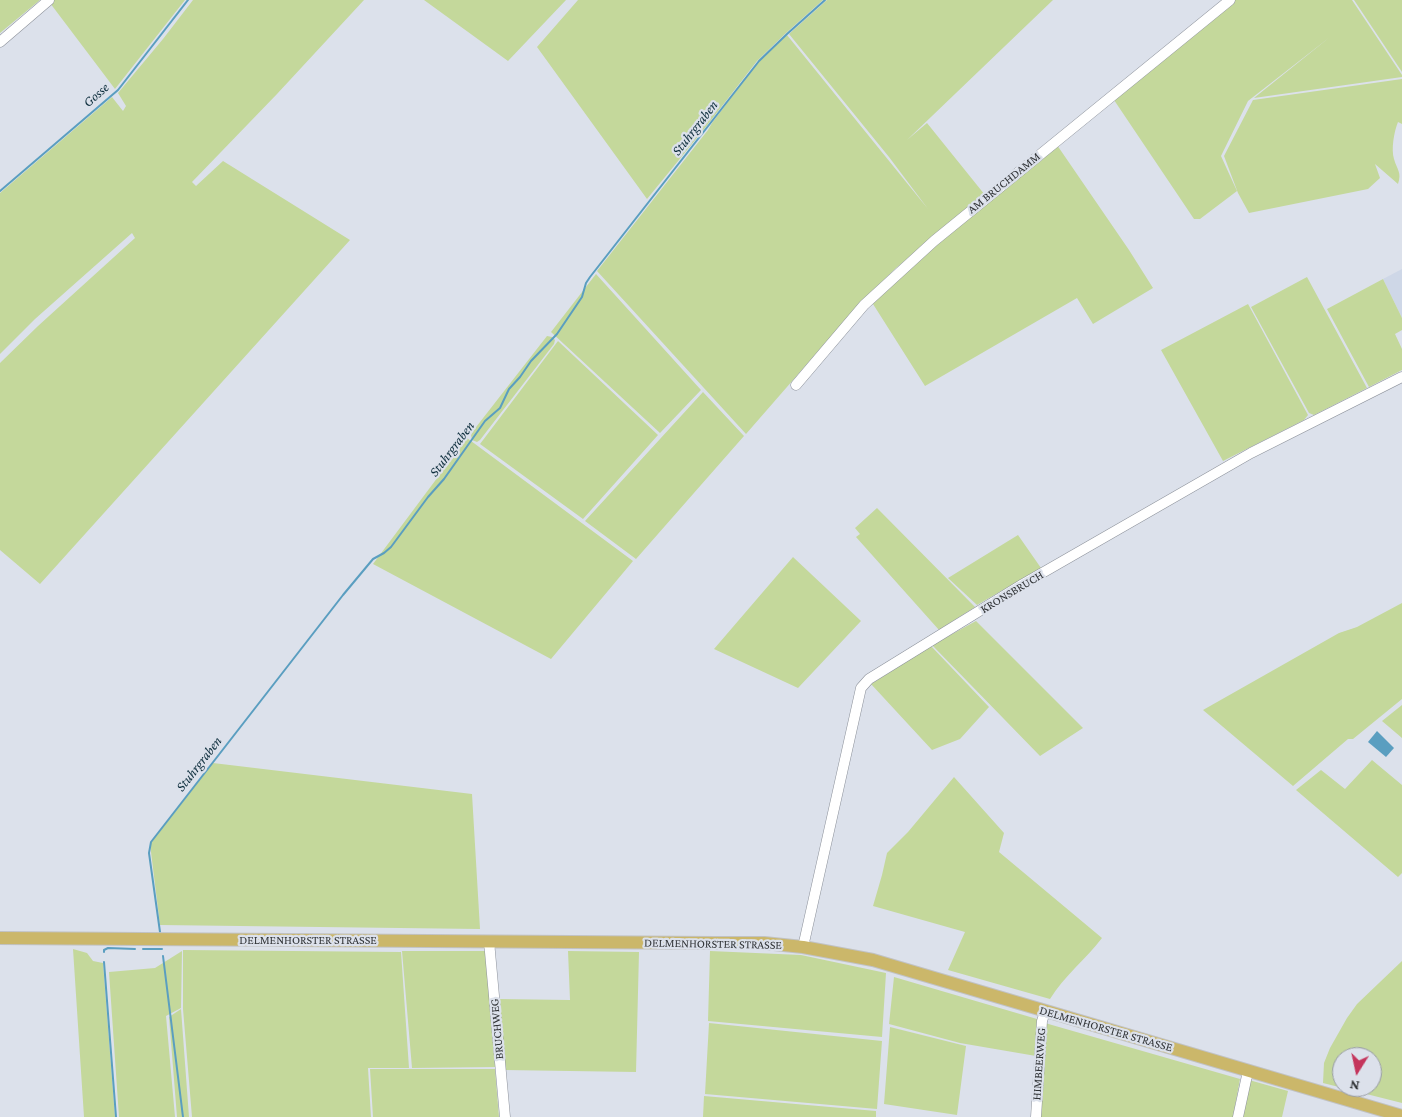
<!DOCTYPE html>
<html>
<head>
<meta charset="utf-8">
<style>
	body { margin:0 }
	#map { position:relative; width:1402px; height:1117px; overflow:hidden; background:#dce1eb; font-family:"Crimson Pro",serif }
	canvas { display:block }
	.north { position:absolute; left:1332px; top:1047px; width:50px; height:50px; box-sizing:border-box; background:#dce1eb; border:1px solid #979ba3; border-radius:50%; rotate:190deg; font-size:14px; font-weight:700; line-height:20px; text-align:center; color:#303336 }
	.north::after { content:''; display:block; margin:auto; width:18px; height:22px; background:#c4355c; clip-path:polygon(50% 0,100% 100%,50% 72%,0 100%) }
</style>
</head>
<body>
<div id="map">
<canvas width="1402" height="1117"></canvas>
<div class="north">N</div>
</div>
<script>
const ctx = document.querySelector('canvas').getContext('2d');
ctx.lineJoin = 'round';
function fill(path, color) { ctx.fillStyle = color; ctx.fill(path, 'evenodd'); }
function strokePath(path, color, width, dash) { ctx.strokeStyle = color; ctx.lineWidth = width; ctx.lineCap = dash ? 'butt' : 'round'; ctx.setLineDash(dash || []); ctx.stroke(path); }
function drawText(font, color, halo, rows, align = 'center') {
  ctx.font = font + ' "Crimson Pro",serif'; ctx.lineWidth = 4.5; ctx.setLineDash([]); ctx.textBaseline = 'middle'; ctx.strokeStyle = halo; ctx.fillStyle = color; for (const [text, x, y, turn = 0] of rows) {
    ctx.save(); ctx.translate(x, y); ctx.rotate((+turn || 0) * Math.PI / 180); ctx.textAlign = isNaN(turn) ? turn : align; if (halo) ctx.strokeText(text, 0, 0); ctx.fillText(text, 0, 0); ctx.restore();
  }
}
fill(new Path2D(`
	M1402,269V318L1383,279Z`), '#ced7e7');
fill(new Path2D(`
	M0,0H40L0,33Z
	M52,0H185L115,89L50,3Z
	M193,0H364L277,94L192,182L196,186L223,161L350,240L40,584L0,550V363L38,326L135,238L132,233L35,319L0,354V193L112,97L123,111L126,106L118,93L163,39Z
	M424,0H566L508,61Z
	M578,0H823L786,33L757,61L705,128L647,199L537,47Z
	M827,0H1053L907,140L927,123L985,195L896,268L861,302L746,434L597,271L708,130L712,123L759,61L787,35L928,209L889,157L789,34Z
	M1235,0H1352L1402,75V77L1254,98L1330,37L1248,101L1221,156L1237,191L1200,219H1194L1114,100L1115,97Z
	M1354,0H1402V72Z
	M1402,79V124L1398,122C1394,132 1391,149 1394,159C1397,170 1402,172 1398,184L1375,164L1380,178L1368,189L1249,213L1238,193L1224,156L1253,100Z
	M1057,145L1129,250L1153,288L1093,324L1077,298L925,386L873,304L874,299L948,232Z
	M596,274L701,390L660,433L551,332Z
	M1307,277L1367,388L1314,415L1309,413L1251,307Z
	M1383,279L1402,318V330L1395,334L1402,349V370L1369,387L1327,309Z
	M1248,304L1308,415L1304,420L1223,461L1161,350Z
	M547,336L552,337L555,340L554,344L480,440L477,442L472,440L471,435L473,431Z
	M558,341L658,435L583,519L480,444Z
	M703,392L744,436L636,559L585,521Z
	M467,438L633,561L551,659L373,564Z
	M877,508L975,607L939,630L856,537L860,534L855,528Z
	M1018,535L1041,568L977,605L948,578Z
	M793,557L861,621L798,688L714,649Z
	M1402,603V699L1353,739H1348L1293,786L1203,710L1339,633L1357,627Z
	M976,621L1083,728L1040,756L932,645Z
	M931,646L989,707L960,739L932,750L871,684Z
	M1402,705V738L1382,721Z
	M1372,760L1402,785V873L1398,877L1296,790L1321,770L1345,789Z
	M213,763L472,794L480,929L160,925L150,844Z
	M954,777L1004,833L999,852L1102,938C1086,959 1064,976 1050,999L948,970L965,932L873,906L882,875L887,853L908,832Z
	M73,949L87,953L93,961L103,963L115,1117H84Z
	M183,950L401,952L409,1068H368L371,1117H192L183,1009Z
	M182,951L181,1008L166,1016L175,1117H119L109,972L155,968Z
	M402,951H486L495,1067L412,1068Z
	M568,951L639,952L636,1072L504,1070L498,999L570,1000Z
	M710,951L801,955L886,973L882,1037L708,1021Z
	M1402,961V1103L1323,1083L1324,1063L1330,1048L1347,1018L1357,1004ZM1342,1057H1372V1087H1342Z
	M894,977L1037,1019L1036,1056L960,1043L889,1024Z
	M181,1009L189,1117H177L169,1017Z
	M709,1023L882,1041L877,1109L705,1094Z
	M1045,1023L1240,1079L1233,1117H1039Z
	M890,1027L966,1046L957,1115L884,1104Z
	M370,1069H495L499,1117H373Z
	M1249,1080L1288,1091L1282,1117H1242Z
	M704,1096L876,1111V1117H703Z`), '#c4d89b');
fill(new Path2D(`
	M1377,731L1394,748L1386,757L1368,742Z`), '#5a9ec0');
strokePath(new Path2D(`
	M0,191L118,90L188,0
	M160,932L149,853L151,842L343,595L373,559L384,553L391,547L428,497L444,479L485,421L500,408L509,389L520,377L531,361L557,334L582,297L586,283L590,277L759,61L787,34L825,0
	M143,949H162
	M104,952V950L108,948L135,949
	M163,956L183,1117
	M104,962L116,1117`), '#5a9ec0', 2);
const minor = new Path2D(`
	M0,42L49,0
	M796,385L864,305L934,241L1230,0
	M489,941L505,1117
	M803,947L861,688L869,679L1023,584L1251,453L1402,377
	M1036,1117L1042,1021L1045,1012
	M1238,1117L1248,1071`);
const major = new Path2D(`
	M0,938L713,943H764L803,947L873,960L1402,1116`);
strokePath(minor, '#8d929b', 11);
strokePath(major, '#c1c2c3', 14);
strokePath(minor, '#fff', 10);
strokePath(major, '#cbb76a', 12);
drawText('12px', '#303336', '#dce1eb', [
	["AM BRUCHDAMM",1004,183,-39],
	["KRONSBRUCH",1012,592,-31],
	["DELMENHORSTER STRASSE",308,940],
	["DELMENHORSTER STRASSE",713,944,1],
	["BRUCHWEG",497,1029,-95],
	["DELMENHORSTER STRASSE",1106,1029,16],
	["HIMBEERWEG",1039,1064,-86]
]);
drawText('italic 14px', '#0f2f3e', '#dce1eb', [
	["Gosse",96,95,-41],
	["Stuhrgraben",695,128,-52],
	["Stuhrgraben",452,449,-53],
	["Stuhrgraben",199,764,-52]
]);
</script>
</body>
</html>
